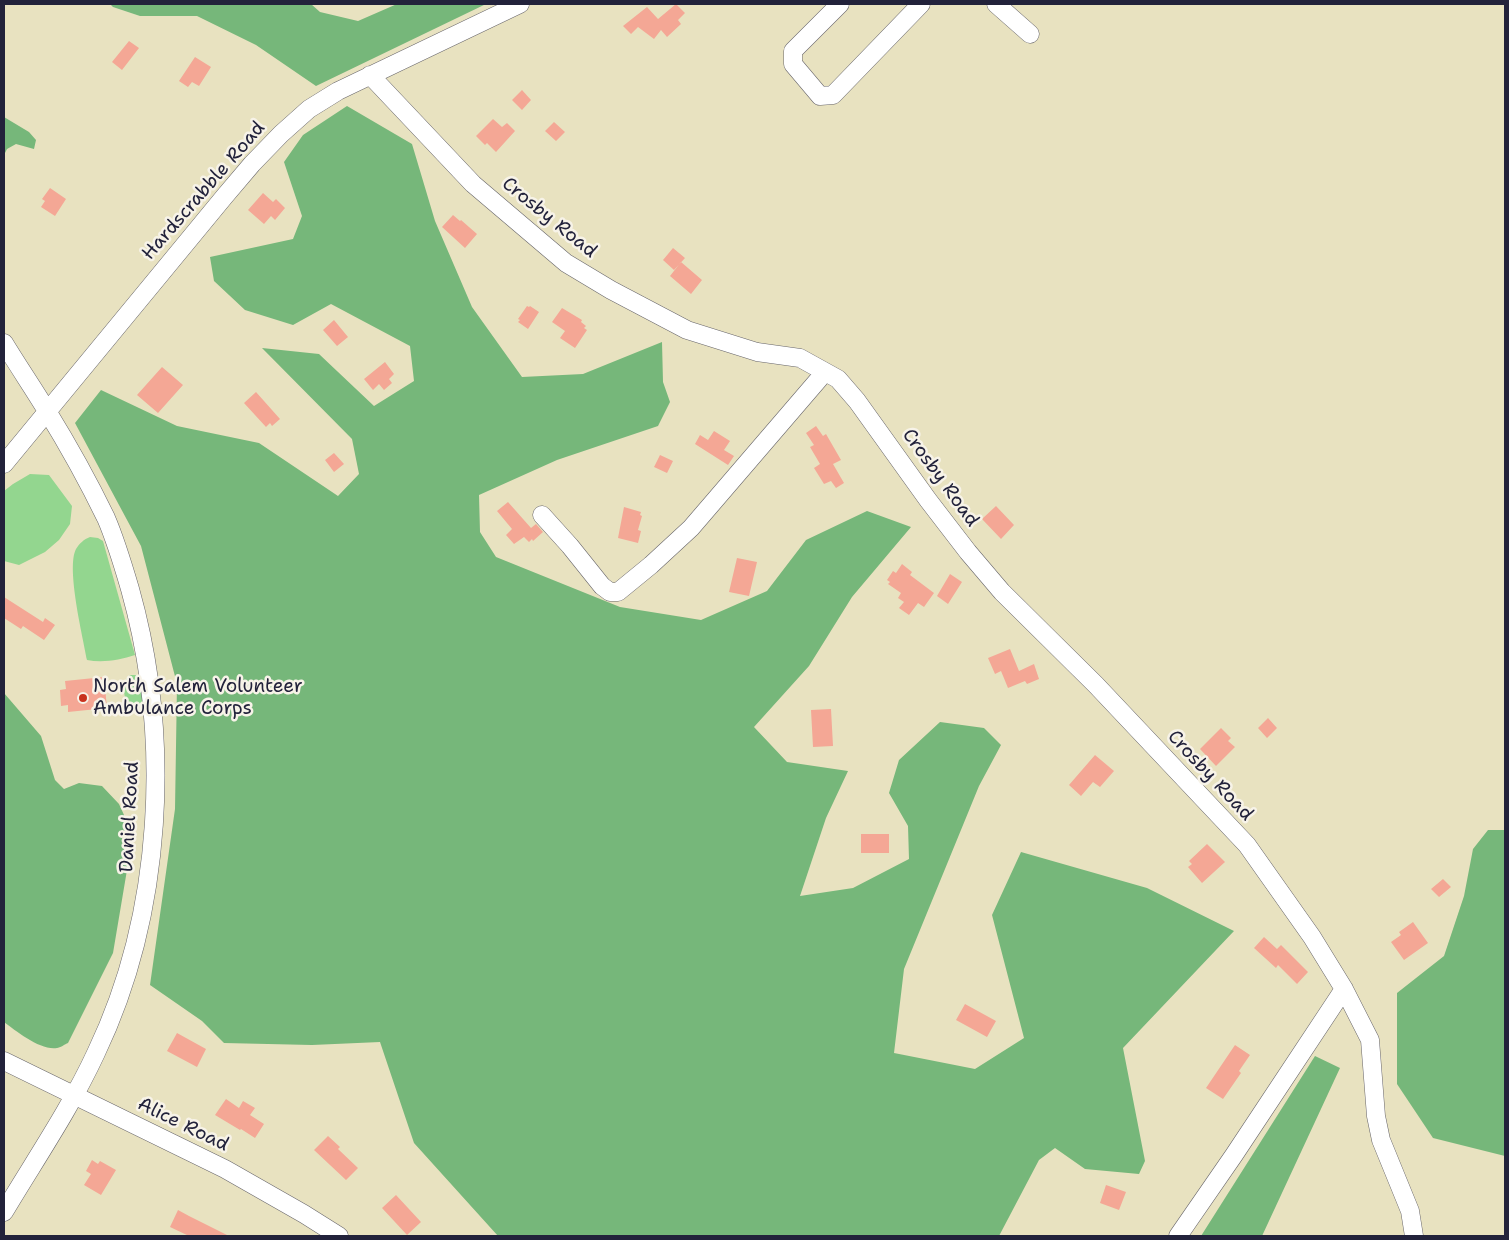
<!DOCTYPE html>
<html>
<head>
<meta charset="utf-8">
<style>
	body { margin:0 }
	#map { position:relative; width:1509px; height:1240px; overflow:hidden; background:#e8e2c0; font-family:"Shantell Sans",sans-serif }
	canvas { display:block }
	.frame { position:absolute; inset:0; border:5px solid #22223b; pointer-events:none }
</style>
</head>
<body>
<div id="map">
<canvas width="1509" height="1240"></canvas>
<div class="frame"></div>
</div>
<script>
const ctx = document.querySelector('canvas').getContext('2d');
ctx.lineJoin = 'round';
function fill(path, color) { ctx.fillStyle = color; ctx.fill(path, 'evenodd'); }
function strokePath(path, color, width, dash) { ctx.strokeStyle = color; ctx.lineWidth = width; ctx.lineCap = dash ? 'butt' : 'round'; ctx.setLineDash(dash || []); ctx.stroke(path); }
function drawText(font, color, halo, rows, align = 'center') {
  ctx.font = font + ' "Shantell Sans",sans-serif'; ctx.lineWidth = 5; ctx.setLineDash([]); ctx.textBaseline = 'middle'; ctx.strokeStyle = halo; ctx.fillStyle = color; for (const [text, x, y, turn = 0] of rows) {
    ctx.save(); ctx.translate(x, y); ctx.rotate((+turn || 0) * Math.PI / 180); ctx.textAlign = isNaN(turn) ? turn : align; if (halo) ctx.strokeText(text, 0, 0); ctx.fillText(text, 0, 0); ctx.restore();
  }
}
fill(new Path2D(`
	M30,474L49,475L72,506L70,524L59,540L45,552L19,565L4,561V491L13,484Z
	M90,537L98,538L103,541L135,655C120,660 103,663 87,660C83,637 66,568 76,549C79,544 84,539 90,537Z
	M130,675H136L139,677L144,704L137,707L132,708L126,702C124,692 121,683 130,675Z`), '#93d68f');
fill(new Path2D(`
	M110,4H311L320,12L358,21L397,4H486L316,86L256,45L197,16H140L113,7Z
	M347,106L412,144L435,221L472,307L522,377L583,374L662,342L663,382L670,402L658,426L557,460L479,495L480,532L496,557L620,607L701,620L767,591L806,540L867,511L911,527L852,597L809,666L754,727L787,762L848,771L826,818L800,896L853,888L909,859L908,826L889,793L899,760L940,722L984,728L1001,745L979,786L904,969L894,1053L975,1069L1024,1038L992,915L1021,852L1147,888L1234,931L1123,1048L1145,1161L1139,1174L1085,1169L1055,1148L1039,1160L999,1236H498L414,1143L380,1042L312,1045L224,1043L202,1021L150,985L175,809L177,684L141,546L75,423L101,390L177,426L259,443L338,496L359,474L352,439L262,348L319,354L374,406L414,381L410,346L331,304L293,325L245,310L214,281L210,257L293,239L302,216L284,162L303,135Z
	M4,117L29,132L36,140L34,149L16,144L7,149L4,155Z
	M4,693L41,736L55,780L64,789L79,783L102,786L119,804L124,815L128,839L127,870L113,953L68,1043C65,1044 60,1048 57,1048C41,1051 16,1031 4,1022Z
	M1488,830H1505V1156L1433,1138L1397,1084V993L1444,956L1464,896L1473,849Z
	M1315,1056L1340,1068L1262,1236H1201Z`), '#76b77a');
fill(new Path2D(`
	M676,4L685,13L678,20L681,24L667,37L661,30L654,39L638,27L631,34L623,26L647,7L658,19Z
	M129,41L139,48L122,70L112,62Z
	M195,57L211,67L199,86L192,82L188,87L179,81Z
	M522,90L531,100L522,110L512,100Z
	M493,119L502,127L507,123L515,131L496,152L487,143L485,145L476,136Z
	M554,122L565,132L556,141L545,131Z
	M50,188L66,199L55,216L41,207L45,201L42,199Z
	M263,193L273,202L276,199L285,208L275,220L271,216L264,224L248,210Z
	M453,215L460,221L461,220L477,234L465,248L442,227Z
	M673,248L685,258L674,270L663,260Z
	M681,262L702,280L691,294L670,276Z
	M527,306L529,307L530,306L539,312L528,329L518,322L520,320L518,319Z
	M562,308L582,320L581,322L586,326L584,328L587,330L575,348L560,338L565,331L552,322Z
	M334,320L348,337L337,346L323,330Z
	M385,362L394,374L389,379L392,383L384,390L379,384L373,390L364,379Z
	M162,367L183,385L158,413L137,395Z
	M256,392L280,419L272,426L270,423L266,427L244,403Z
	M816,426L823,436L826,434L841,460L833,464L844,483L836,488L831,481L824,484L814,468L820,464L810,447L814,445L806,433Z
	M714,431L730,441L724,450L734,456L728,465L695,444L700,435L708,440Z
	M334,453L344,464L334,472L325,460Z
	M660,455L673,461L667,473L654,467Z
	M508,502L531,528L536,524L543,532L533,541L532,539L529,542L524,537L514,544L506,535L512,529L497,511Z
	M996,506L1014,525L1001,539L982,519Z
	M624,507L641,512L640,515L642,516L638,530L641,531L638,543L618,538Z
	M737,558L757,562L749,596L729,592Z
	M902,564L912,572L910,575L934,593L924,607L918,603L909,615L899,608L904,602L898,598L901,593L888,584L890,582L887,580L893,571L896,573Z
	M950,574L962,582L948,604L937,596Z
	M4,597L43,622L45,618L55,625L44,640L23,626L21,629L4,618Z
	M1010,649L1019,671L1034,664L1039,679L1027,684L1025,681L1008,688L1001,671L995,674L988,658Z
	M104,677L107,708L68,712V705L61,706L60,690L66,689L65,681Z
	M831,709L833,746L813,747L811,710Z
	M1268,718L1277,728L1267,738L1258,728Z
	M1221,728L1231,738L1228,741L1235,747L1216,766L1200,749Z
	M1095,755L1114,771L1100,787L1093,782L1081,796L1069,785Z
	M861,834H889V853H861Z
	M1207,844L1225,862L1202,883L1188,867L1192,864L1189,861Z
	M1443,879L1451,887L1439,897L1431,889Z
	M1413,922L1428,943L1404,960L1391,942L1401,935L1399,932Z
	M1264,937L1277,949L1281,945L1308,972L1297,984L1278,965L1276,968L1254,948Z
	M965,1004L996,1021L987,1037L956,1020Z
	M177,1033L206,1049L197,1067L167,1051Z
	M1235,1045L1250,1055L1239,1071L1241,1073L1223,1099L1206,1088Z
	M226,1099L239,1108L243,1101L255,1108L250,1115L264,1124L255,1138L241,1129L240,1130L215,1115Z
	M328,1136L340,1147L338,1149L358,1168L346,1180L314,1150Z
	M92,1160L98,1164L100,1161L116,1170L101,1195L84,1185L91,1174L86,1171Z
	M1106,1185L1126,1192L1119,1210L1100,1203Z
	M396,1195L421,1222L407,1235L382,1208Z
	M178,1210L189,1216L229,1236H189L170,1227Z`), '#f4a795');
const minor = new Path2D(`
	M840,4L793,51V64L820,96L833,95L921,4
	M996,4L1030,34
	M370,75L473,184L566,263L611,290L687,330L757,352L800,358L838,379L857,401L928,500L968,552L1002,592L1096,685L1247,845L1312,937L1344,989L1370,1040L1376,1116L1381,1140L1410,1211L1414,1236
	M4,343C18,366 33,388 47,411C68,445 88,481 106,518C116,541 123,565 130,589C172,738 163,913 96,1053C70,1109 35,1160 4,1212
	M4,464L224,197L252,164L281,134L309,109L338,91L520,4
	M542,515L570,546L602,586L610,592H618L651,565L691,528L825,372
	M4,1061L225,1169L304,1214L339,1236
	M1178,1236L1234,1155L1344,989`);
strokePath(minor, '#67656a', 19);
strokePath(minor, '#fff', 18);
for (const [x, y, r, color] of [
	[83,698,5,"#c8321e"]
]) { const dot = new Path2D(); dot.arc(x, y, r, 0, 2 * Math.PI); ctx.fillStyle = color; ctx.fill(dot); strokePath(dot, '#f7f3e8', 2); }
drawText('19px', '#22223b', '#f7f3e8', [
	["Hardscrabble Road",204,191,-49],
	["Crosby Road",549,218,39],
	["Crosby Road",940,478,54],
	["Crosby Road",1210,776,47],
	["Daniel Road",130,817,-87],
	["Alice Road",183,1125,26]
]);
drawText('19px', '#22223b', '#f7f3e8', [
	["North Salem Volunteer",93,687],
	["Ambulance Corps",93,709]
], 'left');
</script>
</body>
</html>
